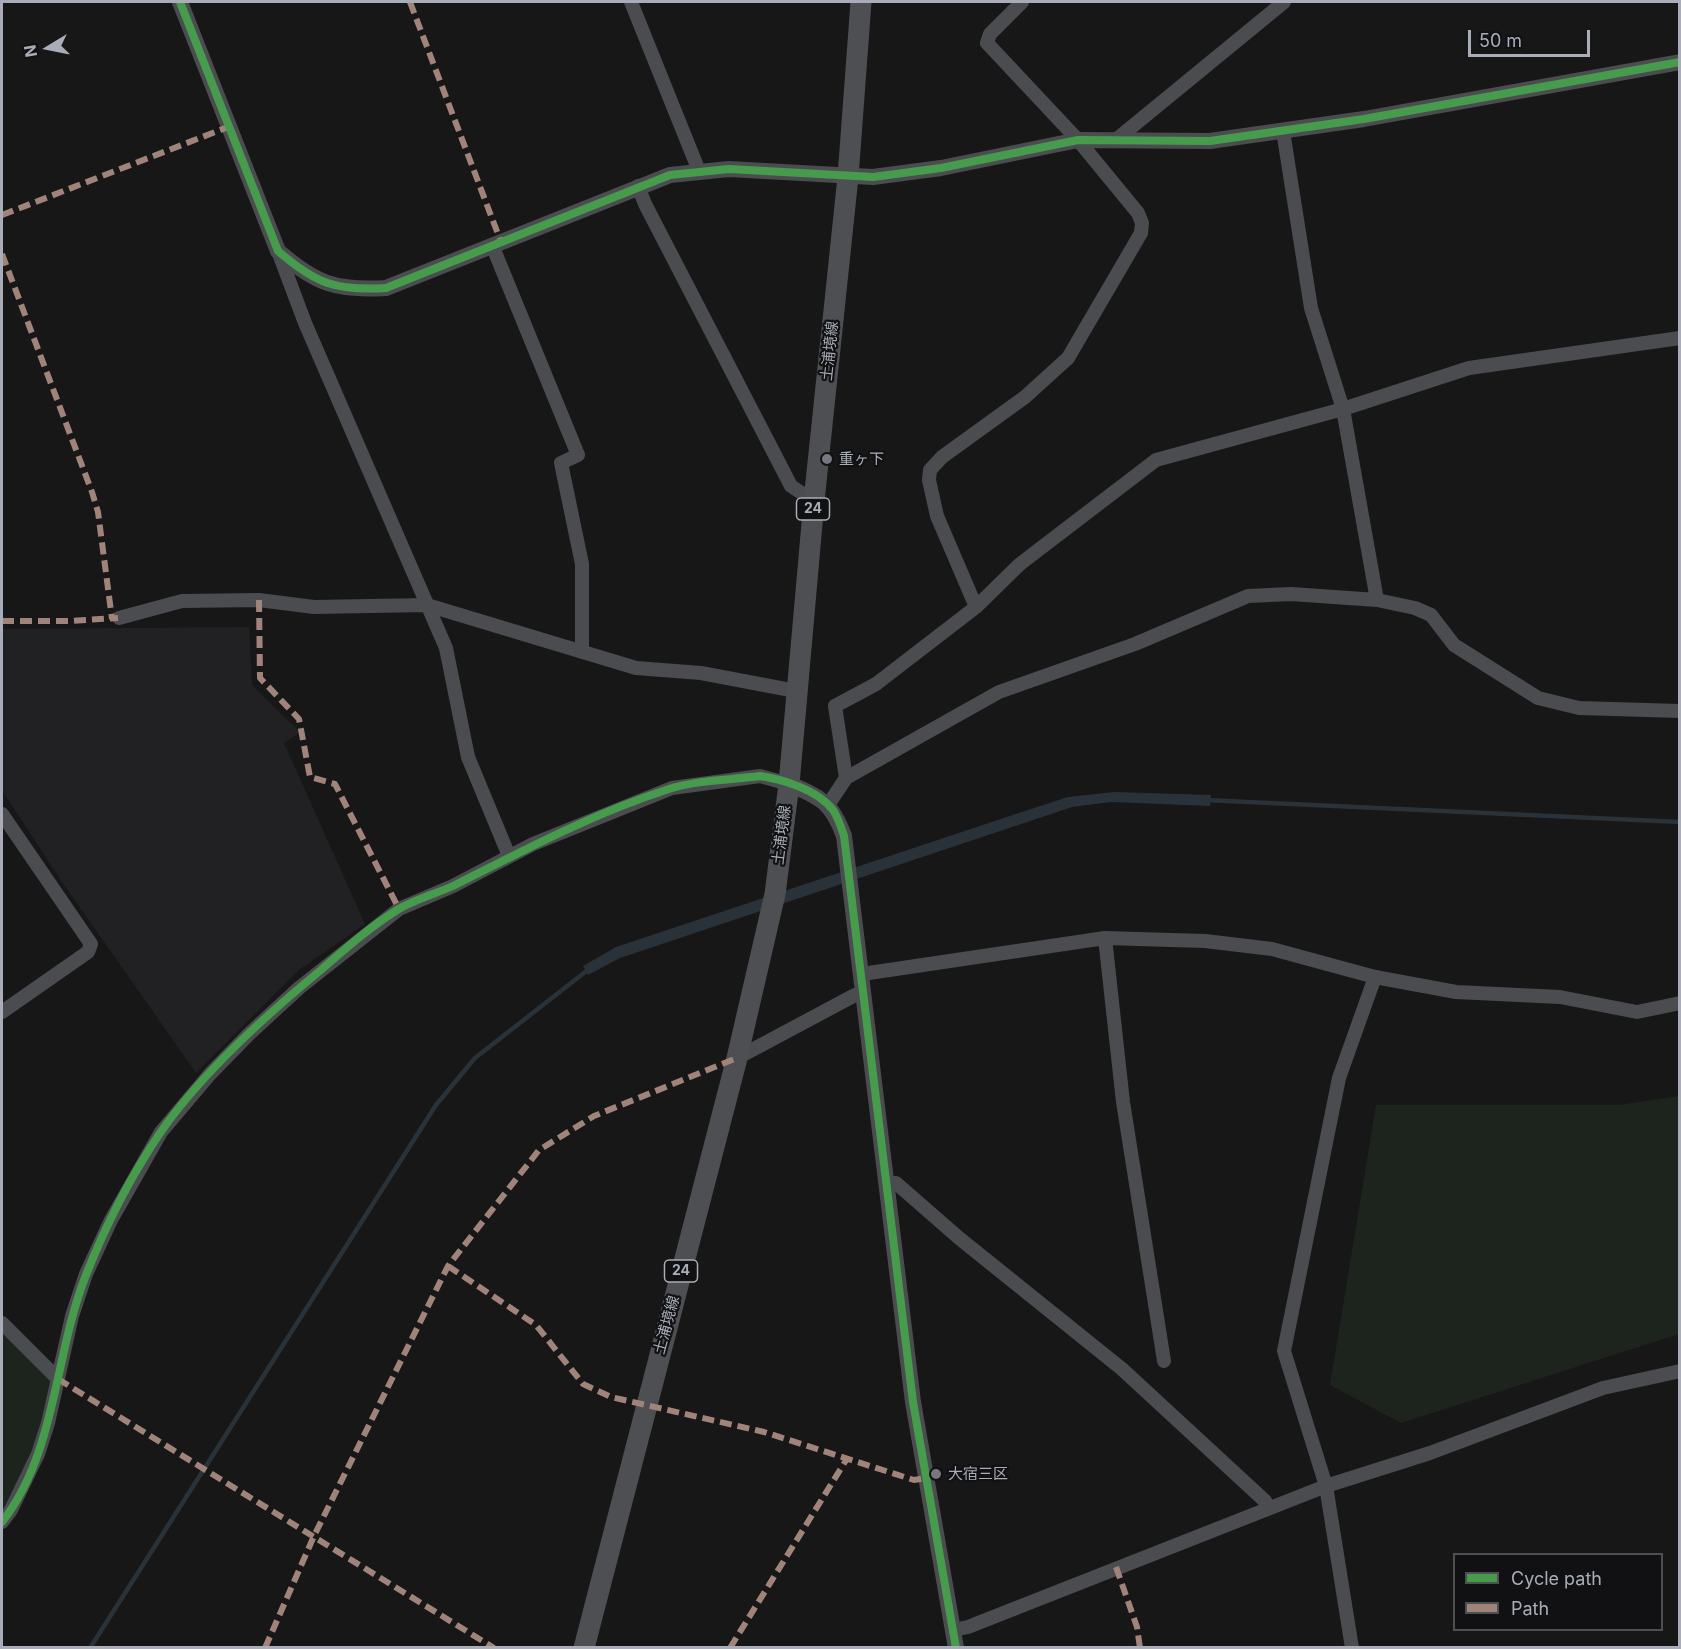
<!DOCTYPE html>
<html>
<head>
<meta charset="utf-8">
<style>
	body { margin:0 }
	#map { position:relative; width:1681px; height:1649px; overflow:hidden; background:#171717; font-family:Inter,sans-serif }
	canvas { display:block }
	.frame { position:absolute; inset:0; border:3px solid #a8adb8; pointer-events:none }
	.legend { position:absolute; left:1453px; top:1553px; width:210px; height:78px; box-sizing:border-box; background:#111113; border:2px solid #4d4f55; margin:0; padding:8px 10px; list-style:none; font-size:18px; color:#a8adb8 }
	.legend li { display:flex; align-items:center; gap:12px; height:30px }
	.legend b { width:30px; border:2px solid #4d4f55 }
	.north { position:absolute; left:18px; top:18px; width:60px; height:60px; -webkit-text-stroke:4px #111113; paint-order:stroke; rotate:260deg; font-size:16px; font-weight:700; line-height:24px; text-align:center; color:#a8adb8 }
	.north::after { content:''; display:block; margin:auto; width:21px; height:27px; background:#a8adb8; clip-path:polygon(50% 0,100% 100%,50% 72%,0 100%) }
	.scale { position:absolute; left:1468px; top:30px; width:122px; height:27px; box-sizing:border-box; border:3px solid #a8adb8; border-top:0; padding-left:8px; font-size:18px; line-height:21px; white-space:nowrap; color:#a8adb8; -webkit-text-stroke:4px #111113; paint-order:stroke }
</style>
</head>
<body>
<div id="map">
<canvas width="1681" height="1649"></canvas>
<div class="frame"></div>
<ul class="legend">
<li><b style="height:8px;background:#469c4c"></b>Cycle path</li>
<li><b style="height:8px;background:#a18479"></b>Path</li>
</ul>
<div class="north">N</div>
<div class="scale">50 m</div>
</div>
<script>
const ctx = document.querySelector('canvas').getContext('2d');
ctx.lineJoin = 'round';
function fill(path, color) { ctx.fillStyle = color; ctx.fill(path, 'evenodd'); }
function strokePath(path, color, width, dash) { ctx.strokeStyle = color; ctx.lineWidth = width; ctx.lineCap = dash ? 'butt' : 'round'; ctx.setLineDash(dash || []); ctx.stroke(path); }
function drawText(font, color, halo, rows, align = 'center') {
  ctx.font = font + ' Inter,"Noto Sans JP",sans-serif'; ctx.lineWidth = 4.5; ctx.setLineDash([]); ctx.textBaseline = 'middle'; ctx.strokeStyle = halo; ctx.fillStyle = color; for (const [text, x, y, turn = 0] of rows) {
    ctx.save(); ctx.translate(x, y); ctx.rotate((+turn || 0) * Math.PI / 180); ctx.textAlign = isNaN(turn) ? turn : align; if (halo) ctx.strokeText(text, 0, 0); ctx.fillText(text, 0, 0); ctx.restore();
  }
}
fill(new Path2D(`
	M249,627L252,685L300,732L284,743L365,924L299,970L196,1073L60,879L2,790V629Z`), '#212123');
fill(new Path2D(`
	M1679,1096V1334L1401,1423L1330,1385L1376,1105H1619Z
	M2,1323L58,1379L48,1423L2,1522Z`), '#1d241e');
fill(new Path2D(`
	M1114,792L1211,795L1210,806L1111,802L1072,807L620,958L588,975L583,966L616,947L1022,812L1068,797Z`), '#2a3239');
strokePath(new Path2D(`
	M1205,800L1680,822
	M90,1648L436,1105L475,1058L589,969`), '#2a3239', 4.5);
strokePath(new Path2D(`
	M631,2L699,171
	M1283,131L1311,308L1343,409L1377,600
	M1117,139L1284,2
	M638,186L645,204L791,486L814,501
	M492,245L578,455L561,463L582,564V652
	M278,251L305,323L446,648L468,757L509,856
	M976,607L937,516L929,480L930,470L942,457L1025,397L1068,358L1141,233L1142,223L1138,213L1078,140L987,43L990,34L1022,2
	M119,618L182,601L259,600L314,607L427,605L636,668L701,673L796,691
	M846,778L835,706L876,684L976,607L1020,564L1156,460L1343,409L1469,368L1680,338
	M828,805L846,778L999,692L1135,644L1248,596L1291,594L1377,600L1415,608L1431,615L1454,645L1538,698L1579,708L1680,711
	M2,814L91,944L88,952L2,1012
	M1105,938L1123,1102L1164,1361
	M862,974L1105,938L1205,941L1272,949L1375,977L1456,992L1560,997L1637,1012L1680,1003
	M737,1058L855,995L864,994
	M886,1184L896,1183L959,1238L1122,1369L1265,1501L1268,1507
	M2,1323L58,1379
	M2,1522L11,1510L38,1454L48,1423L72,1316L86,1274L111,1220L161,1132L210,1074L249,1034L299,988L399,909L453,886L533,844L672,788L760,776L789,784
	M953,1630L968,1627L1326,1486L1430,1453L1603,1388L1680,1371
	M1352,1648L1326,1486L1284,1351L1339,1078L1375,977`), '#4b4c50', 14);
strokePath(new Path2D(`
	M180,2L278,251C316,284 336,291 386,288L670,175L729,169L873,177L941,168L1078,140L1210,141L1364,119L1680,62
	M789,784C821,797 832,803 844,836L913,1402L956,1648`), '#4b4c50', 16);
strokePath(new Path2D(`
	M584,1648L737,1058L775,894L789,784L814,501L848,177L861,2`), '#4d4f52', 21);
strokePath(new Path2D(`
	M410,2L501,242
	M2,215L228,127
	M2,254L92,492L98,512L112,619
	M259,600L260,678L299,719L310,777L335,784L399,909
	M2,621H69L118,618
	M448,1266L536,1325L583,1384L611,1397L764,1432L914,1480L925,1478
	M58,1379L494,1648
	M1116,1567L1137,1627L1140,1648
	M265,1648L314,1536L448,1266L539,1150L594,1116L737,1058
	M730,1648L848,1457`), '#a18479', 6, [12, 6]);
strokePath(new Path2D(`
	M180,2L278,251C316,284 336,291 386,288L670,175L729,169L873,177L941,168L1078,140L1210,141L1364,119L1680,62
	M2,1522C57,1452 54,1355 86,1275C105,1227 131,1176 160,1133C201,1074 266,1015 321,970C345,949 370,927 397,910C415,899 436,894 455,885C524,850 594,813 669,789C697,780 730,780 760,776C782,779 818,790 833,810C838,817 841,827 844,836L913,1402L956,1648`), '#469c4c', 8);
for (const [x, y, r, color] of [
	[827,459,6,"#757880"],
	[936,1474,6,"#757880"]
]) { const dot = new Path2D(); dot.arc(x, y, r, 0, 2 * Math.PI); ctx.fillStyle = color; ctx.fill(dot); strokePath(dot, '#111113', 2); }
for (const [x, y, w] of [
	[813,509,33],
	[681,1271,33]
]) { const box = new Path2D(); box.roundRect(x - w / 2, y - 11, w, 22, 4.5); ctx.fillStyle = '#111113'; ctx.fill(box); strokePath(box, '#a8adb8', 1.5); }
drawText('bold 14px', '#a8adb8', null, [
	["24",813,509],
	["24",681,1271]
]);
drawText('15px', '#a8adb8', '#111113', [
	["土浦境線",830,351,-84],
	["土浦境線",782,835,-83],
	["土浦境線",667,1325,-75]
]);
drawText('15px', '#a8adb8', '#111113', [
	["重ヶ下",839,459],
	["大宿三区",948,1474]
], 'left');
</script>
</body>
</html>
